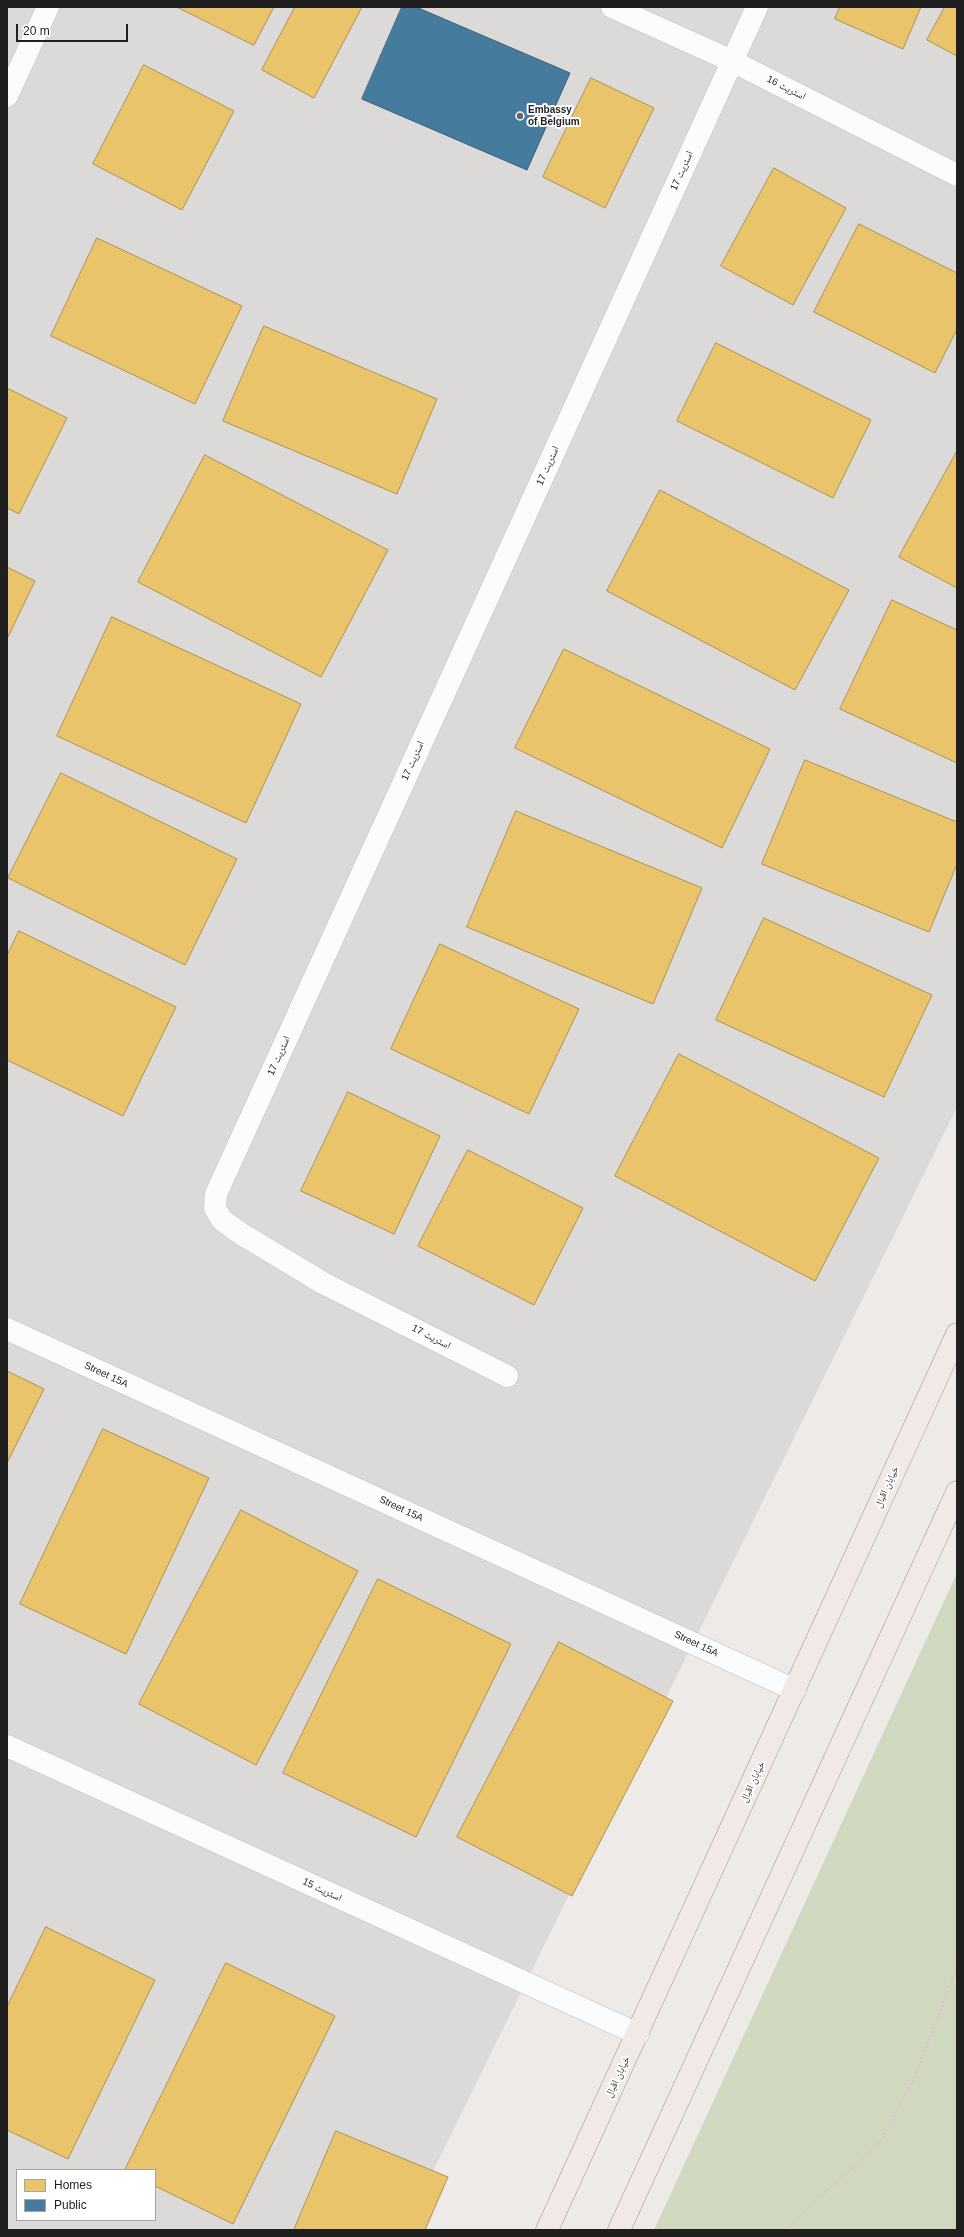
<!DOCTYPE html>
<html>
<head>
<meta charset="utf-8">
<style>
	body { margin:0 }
	#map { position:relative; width:964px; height:2237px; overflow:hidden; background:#edeae8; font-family:Arial,sans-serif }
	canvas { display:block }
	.frame { position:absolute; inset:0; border:8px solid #1f1f1f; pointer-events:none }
	.legend { position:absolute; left:16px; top:2169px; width:140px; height:52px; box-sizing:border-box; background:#fff; border:1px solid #a5a5a5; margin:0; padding:5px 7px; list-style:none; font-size:12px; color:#1f1f1f }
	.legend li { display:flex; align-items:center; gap:8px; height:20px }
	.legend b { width:20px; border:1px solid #a5a5a5 }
	.scale { position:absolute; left:16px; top:24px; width:112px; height:18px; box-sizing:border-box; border:2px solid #1f1f1f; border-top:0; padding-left:5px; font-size:12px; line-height:14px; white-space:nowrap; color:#1f1f1f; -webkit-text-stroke:3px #fff; paint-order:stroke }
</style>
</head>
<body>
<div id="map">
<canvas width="964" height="2237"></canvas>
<div class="frame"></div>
<ul class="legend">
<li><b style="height:11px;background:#e9c46a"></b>Homes</li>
<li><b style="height:11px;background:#457b9d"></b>Public</li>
</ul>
<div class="scale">20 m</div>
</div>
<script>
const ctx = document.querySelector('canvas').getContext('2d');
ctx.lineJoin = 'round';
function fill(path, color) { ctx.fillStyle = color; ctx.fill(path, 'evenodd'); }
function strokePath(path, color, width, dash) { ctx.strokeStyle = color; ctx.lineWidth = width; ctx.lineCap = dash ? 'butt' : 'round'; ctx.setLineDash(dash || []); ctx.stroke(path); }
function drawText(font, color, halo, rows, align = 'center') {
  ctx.font = font + ' Arial,"Noto Naskh Arabic",sans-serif'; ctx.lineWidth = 4; ctx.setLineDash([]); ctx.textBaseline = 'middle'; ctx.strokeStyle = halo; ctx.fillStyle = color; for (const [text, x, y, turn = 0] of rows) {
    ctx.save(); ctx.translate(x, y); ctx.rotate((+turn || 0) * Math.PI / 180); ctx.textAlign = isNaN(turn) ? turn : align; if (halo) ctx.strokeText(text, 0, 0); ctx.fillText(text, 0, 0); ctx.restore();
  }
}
fill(new Path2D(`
	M7,7H957V1107L404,2230H7ZM17,2170H155V2220H17Z`), '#dcdad9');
fill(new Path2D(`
	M957,1573V2230H654Z`), '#d0d9bf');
const homes = new Path2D(`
	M177,7H274L254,45Z
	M295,7H362L314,98L262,70Z
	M840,7H921L903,49L835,19Z
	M945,7H957V56L927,40Z
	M144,65L234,111L182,210L93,164Z
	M591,78L654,108L605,208L543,177Z
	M774,168L846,208L793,305L721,266Z
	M859,224L957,273V329L935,373L814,312Z
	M97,238L242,306L195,404L51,336Z
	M264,326L437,399L397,494L223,421Z
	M716,343L871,420L833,498L677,421Z
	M7,388L67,418L19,514L7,508Z
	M957,451V588L899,557Z
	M205,455L388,550L321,677L138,582Z
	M660,490L849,590L795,690L607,591Z
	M7,567L35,581L7,639Z
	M892,600L957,630V763L840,709Z
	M112,617L301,704L246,823L57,736Z
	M564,649L770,749L722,848L515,748Z
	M805,760L957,822V864L929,932L762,864Z
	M61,773L237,859L185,965L8,878Z
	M516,811L702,888L653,1004L467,927Z
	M764,918L932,995L884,1097L716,1020Z
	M19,931L176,1007L123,1116L7,1060V956Z
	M440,944L579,1009L529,1114L391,1049Z
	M679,1054L879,1158L815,1281L615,1176Z
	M348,1092L440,1136L394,1234L301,1191Z
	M468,1150L583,1208L534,1305L418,1246Z
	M7,1371L44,1389L7,1463Z
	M103,1429L209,1478L126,1654L20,1604Z
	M241,1510L358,1571L256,1765L139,1704Z
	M378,1579L511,1644L416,1837L283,1773Z
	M559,1642L673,1701L572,1896L457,1837Z
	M46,1927L155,1980L68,2159L7,2130V2007Z
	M226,1963L335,2016L233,2224L155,2186V2170H125Z
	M336,2131L448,2177L425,2230H294Z`);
fill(homes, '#e9c46a');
strokePath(homes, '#ac9254', 1);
const public = new Path2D(`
	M402,7H416L570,73L527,170L362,99Z`);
fill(public, '#457b9d');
strokePath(public, '#3a5f77', 1);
const street = new Path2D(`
	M612,7L732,61L957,175
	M7,96L48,7
	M7,1329L795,1690
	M507,1376L323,1283L240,1233L222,1220L215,1208L216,1194L757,7
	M7,1746L638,2034`);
const primary = new Path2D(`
	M547,2230L957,1334
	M619,2230L957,1492`);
strokePath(street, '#c0bfbe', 23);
strokePath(primary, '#a19187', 23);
strokePath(new Path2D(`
	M788,2230L808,2207L853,2168L882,2138L913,2081L957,1967`), '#d6c8ca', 2.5, [2, 2]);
strokePath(street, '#fcfcfc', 22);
strokePath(primary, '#f0e9e5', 22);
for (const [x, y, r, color] of [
	[520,116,4,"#676665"]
]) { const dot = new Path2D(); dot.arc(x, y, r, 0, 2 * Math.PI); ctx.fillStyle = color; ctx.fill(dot); strokePath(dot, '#fff', 1.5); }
drawText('10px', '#1f1f1f', '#fff', [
	["اسٹریٹ 16",786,88,27],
	["اسٹریٹ 17",682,171,-66],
	["اسٹریٹ 17",548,466,-66],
	["اسٹریٹ 17",413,761,-66],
	["اسٹریٹ 17",279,1056,-66],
	["اسٹریٹ 17",431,1337,27],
	["Street 15A",106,1375,25],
	["خیابان اقبال",887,1487,-66],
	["Street 15A",401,1509,25],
	["Street 15A",696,1644,25],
	["خیابان اقبال",753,1782,-65],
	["اسٹریٹ 15",322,1890,25],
	["خیابان اقبال",618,2077,-65]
]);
drawText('bold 10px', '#1f1f1f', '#fff', [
	["Embassy",528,110],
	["of Belgium",528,122]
], 'left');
</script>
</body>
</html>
